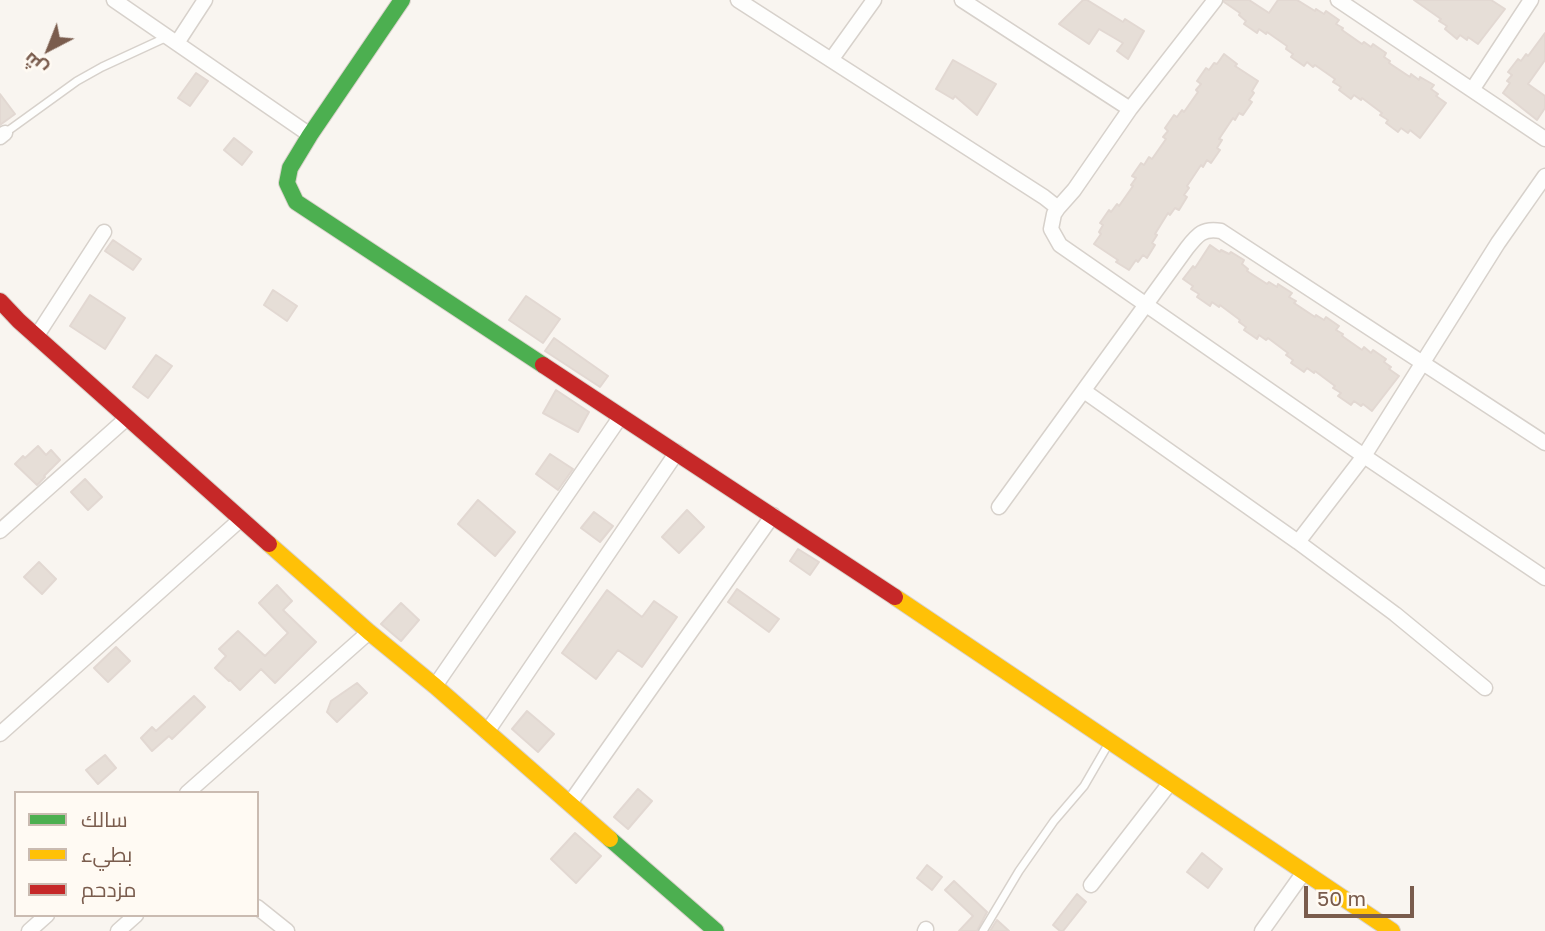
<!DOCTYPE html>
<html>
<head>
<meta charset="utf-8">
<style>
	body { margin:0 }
	#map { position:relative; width:1545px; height:931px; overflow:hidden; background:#f9f5f0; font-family:"Golos Text",Cairo,sans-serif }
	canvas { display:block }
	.legend { position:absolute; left:14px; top:791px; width:245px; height:126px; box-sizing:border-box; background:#fffaf3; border:2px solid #cabbb1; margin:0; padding:9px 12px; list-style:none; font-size:21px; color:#7a5c4d }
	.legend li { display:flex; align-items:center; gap:14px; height:35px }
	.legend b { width:35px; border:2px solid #cabbb1 }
	.north { position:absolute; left:14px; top:14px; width:70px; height:70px; -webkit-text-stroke:5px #fffaf3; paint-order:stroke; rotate:222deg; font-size:19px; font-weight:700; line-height:28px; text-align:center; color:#7a5c4d }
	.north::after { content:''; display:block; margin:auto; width:24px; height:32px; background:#7a5c4d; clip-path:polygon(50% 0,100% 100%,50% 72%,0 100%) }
	.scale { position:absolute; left:1304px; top:886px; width:110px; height:32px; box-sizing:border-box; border:4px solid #7a5c4d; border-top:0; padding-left:9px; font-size:21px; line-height:24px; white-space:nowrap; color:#7a5c4d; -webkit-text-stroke:5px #fffaf3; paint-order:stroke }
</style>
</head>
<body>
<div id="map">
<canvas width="1545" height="931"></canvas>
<ul class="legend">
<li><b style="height:9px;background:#4caf50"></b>سالك</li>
<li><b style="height:9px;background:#ffc107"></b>بطيء</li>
<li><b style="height:9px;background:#c62828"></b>مزدحم</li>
</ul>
<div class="north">ش</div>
<div class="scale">50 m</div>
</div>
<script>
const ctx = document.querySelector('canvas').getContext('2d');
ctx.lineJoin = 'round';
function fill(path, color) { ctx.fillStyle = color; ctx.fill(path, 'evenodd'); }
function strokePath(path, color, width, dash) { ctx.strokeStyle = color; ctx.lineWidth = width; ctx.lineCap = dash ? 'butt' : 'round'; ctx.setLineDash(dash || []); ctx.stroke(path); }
const building = new Path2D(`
	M1083,0H1087L1123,22L1125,19L1144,31L1128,59L1117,51L1123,43L1099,29L1089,44L1059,24Z
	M1224,0H1249L1269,13L1278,0H1297L1315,11L1316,9L1324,14L1326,11L1339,20L1336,24L1343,28L1342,30L1362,44L1364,42L1371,47L1373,44L1386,53L1384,57L1390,61L1389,63L1410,77L1411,74L1419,80L1420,77L1434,85L1431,89L1438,94L1436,96L1446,103L1420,138L1410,130L1408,133L1401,128L1398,132L1386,123L1388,120L1380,115L1382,113L1362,98L1361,100L1354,95L1351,99L1339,90L1341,87L1333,82L1335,79L1315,65L1313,67L1307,62L1304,66L1291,57L1293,54L1286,49L1287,46L1267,32L1266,34L1259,29L1257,33L1244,24L1246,21L1239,15L1240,13L1224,2Z
	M1414,0H1491L1505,9L1478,44L1468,37L1467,40L1460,35L1457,39L1445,29L1447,26L1439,21L1441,19Z
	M1545,33V60L1528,84L1545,96V108L1537,120L1503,93L1510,83L1507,81L1512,75L1508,72L1518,59L1521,61L1526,54L1528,56Z
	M1224,54L1237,64L1235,66L1258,81L1252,91L1254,93L1249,100L1252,102L1243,115L1239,113L1235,120L1233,118L1219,139L1222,140L1217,148L1220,150L1211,163L1207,160L1203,167L1201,165L1187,186L1189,188L1184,195L1187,197L1179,210L1175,208L1170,215L1168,213L1155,234L1157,235L1152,243L1155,245L1147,258L1143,255L1138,262L1136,260L1129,270L1116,262L1118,260L1094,244L1101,234L1099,232L1103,225L1100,223L1109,210L1111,212L1117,204L1119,206L1133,186L1131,185L1136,178L1132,176L1141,163L1144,165L1149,157L1152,159L1166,139L1163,137L1168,131L1165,128L1174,115L1177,117L1182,110L1184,112L1198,92L1196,90L1201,84L1197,81L1206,68L1209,70L1214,63L1217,64Z
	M953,60L996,84L977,115L955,96L953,99L936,89Z
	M196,73L208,81L190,106L178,98Z
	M0,94L15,114L0,125Z
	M234,138L252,152L242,165L224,150Z
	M113,240L141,259L133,270L105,251Z
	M1210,245L1220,252L1221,250L1229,254L1231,252L1244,260L1242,264L1248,269L1247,271L1267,284L1269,282L1277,287L1278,284L1292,293L1289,297L1296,301L1294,303L1315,317L1316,315L1324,320L1326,317L1339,326L1336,330L1343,334L1342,336L1362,350L1364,347L1371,353L1373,350L1386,359L1384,362L1391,367L1389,369L1399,376L1372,411L1363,404L1361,406L1354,401L1351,405L1338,396L1341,393L1333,388L1335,386L1315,371L1314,373L1307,368L1304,372L1291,363L1293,360L1286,355L1288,353L1268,338L1266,340L1259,335L1257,339L1244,330L1246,327L1239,322L1240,320L1220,305L1219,307L1212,302L1210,306L1197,297L1199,294L1191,289L1193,286L1183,279L1193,266L1195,268Z
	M273,290L297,306L287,321L264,305Z
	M90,295L125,318L105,349L70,326Z
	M526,296L560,319L543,343L509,320Z
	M554,338L608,376L600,387L545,351Z
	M156,355L172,366L148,398L133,387Z
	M556,390L589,412L578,432L543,413Z
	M38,446L46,455L51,450L60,460L44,476L45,477L37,485L15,464L23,456L25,458Z
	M550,454L573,469L558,490L536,474Z
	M85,479L102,497L88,510L71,492Z
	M478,500L515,532L495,556L458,524Z
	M687,510L704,527L679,553L662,537Z
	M594,512L613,526L600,542L581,528Z
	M798,549L819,562L810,575L790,561Z
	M39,562L56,579L42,594L24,577Z
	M277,585L292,601L283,610L316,642L275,683L261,669L240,690L230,680L229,681L215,668L226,656L219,649L238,631L265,656L288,633L259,603Z
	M737,589L779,619L769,632L728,602Z
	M607,590L642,617L654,601L677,617L642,667L618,650L596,679L562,653Z
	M401,603L419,620L401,641L381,624Z
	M116,647L130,661L108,682L94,668Z
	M357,683L367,693L337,722L327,712L331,701Z
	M194,696L205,707L172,739L169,736L152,751L141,738L152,727L156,731Z
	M527,711L554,734L538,752L512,729Z
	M105,755L116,768L98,784L86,770Z
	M638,789L652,801L628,829L614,817Z
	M575,833L601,856L576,883L551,859Z
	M1202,853L1222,869L1208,888L1187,872Z
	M927,865L942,877L932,890L917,878Z
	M954,881L987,912L977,931H959L973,916L945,890Z
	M1077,894L1086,902L1063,931H1060L1053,925Z
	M997,920L1009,931H990Z`);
fill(building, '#e6ded7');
strokePath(building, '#e2d8d2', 2);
const lane = new Path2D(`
	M5,133L77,81L102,67L167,37
	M983,931L1019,871L1054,821L1084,786L1109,743`);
const street = new Path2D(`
	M114,0L310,135
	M738,0L1044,197L1058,208L1074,190L1130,109L1215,0
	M962,0L1130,109
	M1338,0L1545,139
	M177,43L205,0
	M831,60L874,0
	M1472,90L1531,0
	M0,137L5,133
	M1058,208L1054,214L1051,229L1060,245L1364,456L1545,578
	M36,337L104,232
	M1084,391L1298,542L1395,614L1485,688
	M999,507L1187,248C1198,234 1203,228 1221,231L1545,443
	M0,531L127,418
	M1298,542L1364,456L1498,243L1545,176
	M435,686L621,416
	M487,732L677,452
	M0,734L241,519
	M187,793L369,632
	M570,803L773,515
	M1091,885L1170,783
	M257,907L287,931
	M29,931L47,915
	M118,931L136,915
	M925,931L926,929
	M1262,931L1304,872`);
const fast = new Path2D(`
	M402,0L310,135L290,168L287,183L296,202L543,365
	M610,839L716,931`);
const slow = new Path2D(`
	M269,544L369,632L435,686L610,839
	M895,597L1392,931`);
const jam = new Path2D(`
	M0,301L19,321L269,544
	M543,365L895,597`);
strokePath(lane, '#d7d1cb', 10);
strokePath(street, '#d7d1cb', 17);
strokePath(fast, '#d9d2cb', 18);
strokePath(slow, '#d9d2cb', 18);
strokePath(jam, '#d9d2cb', 18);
strokePath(lane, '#fefefd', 7);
strokePath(street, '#fefefd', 14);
strokePath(fast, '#4caf50', 16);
strokePath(slow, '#ffc107', 16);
strokePath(jam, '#c62828', 16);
</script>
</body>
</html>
